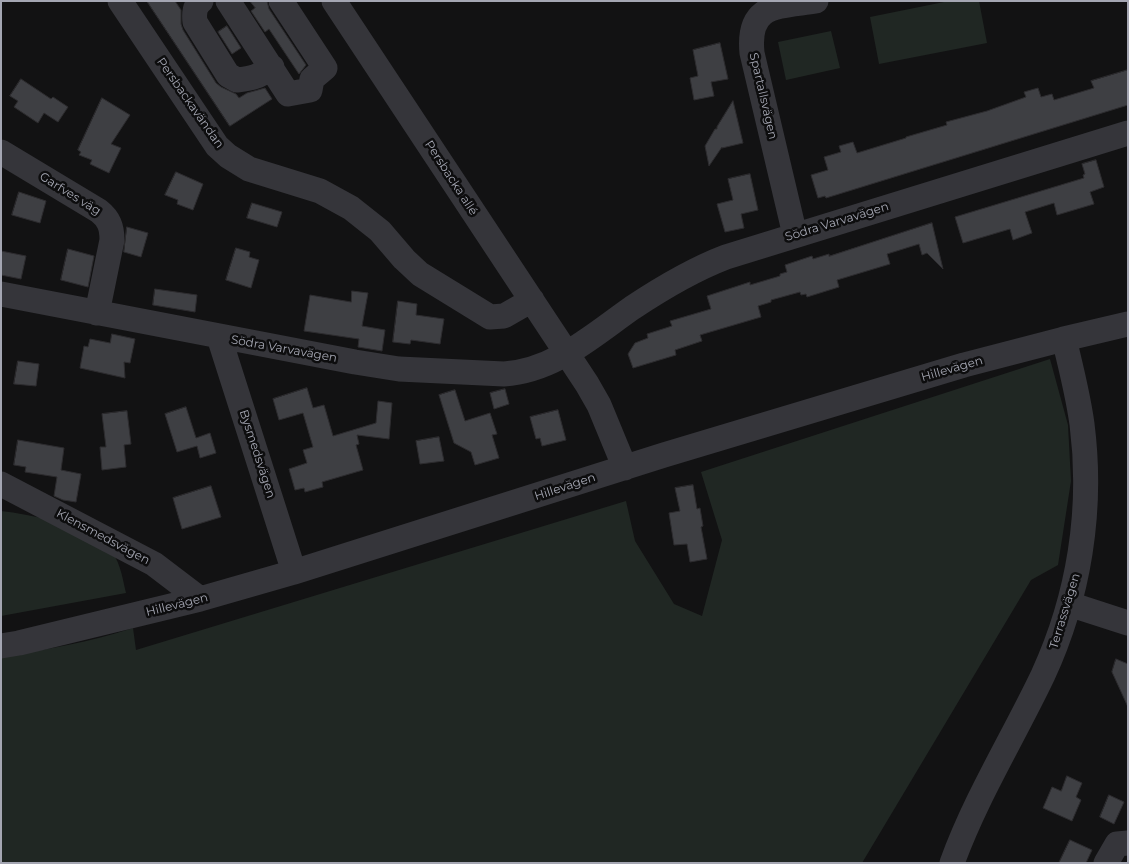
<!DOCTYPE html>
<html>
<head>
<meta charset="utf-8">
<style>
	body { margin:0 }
	#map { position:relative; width:1129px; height:864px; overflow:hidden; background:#121213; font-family:Montserrat,sans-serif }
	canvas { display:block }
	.frame { position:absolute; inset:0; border:2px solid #a4a6b2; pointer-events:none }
</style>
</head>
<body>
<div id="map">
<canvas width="1129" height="864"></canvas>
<div class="frame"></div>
</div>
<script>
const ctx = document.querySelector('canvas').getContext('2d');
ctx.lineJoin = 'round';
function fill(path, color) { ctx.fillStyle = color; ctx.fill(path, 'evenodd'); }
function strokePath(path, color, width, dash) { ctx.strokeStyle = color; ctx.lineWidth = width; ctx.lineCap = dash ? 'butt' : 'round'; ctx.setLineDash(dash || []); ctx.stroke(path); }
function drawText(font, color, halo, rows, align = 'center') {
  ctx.font = font + ' Montserrat,sans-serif'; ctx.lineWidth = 5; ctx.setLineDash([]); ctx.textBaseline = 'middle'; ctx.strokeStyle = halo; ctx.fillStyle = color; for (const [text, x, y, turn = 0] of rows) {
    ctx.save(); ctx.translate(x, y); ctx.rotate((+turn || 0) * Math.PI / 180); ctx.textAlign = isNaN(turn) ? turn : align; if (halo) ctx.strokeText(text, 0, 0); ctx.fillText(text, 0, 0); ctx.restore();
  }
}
fill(new Path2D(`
	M949,1H979L987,43L879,64L870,17Z
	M831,31L840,68L786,80L778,42Z
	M1050,359L1068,425L1071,481L1058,565L1031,580L862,863H1V656C46,650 90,642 133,628L136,650L626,501L635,541L674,604L702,616L722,540L701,472Z
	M1,511C30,514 86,526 107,546C120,559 122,576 126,593L1,616Z`), '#202723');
const building = new Path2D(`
	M147,1H175L181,10V24L183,30L216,83L221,87L236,94L239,98L247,93L265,88L272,99L230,126Z
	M250,1H267L269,9L306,65L299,74L269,29L265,32L251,11L255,8Z
	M227,26L241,48L232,54L218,32Z
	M720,43L728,79L711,82L714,96L694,100L690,78L698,76L693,50Z
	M1128,70V105L826,198L825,196L818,198L811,175L828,170L824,157L841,152L839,146L853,142L857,153L906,138V137L947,125L946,122L987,111L1026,97L1024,92L1038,88L1041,97L1052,94L1054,100L1094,88L1091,81Z
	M21,79L51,99L53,97L68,107L58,122L44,113L38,123L14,107L18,101L10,96Z
	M102,98L130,115L111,144L121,148L109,173L90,164L92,160L79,155L81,152L78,150Z
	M733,101L743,143L722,148V147L709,166L705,146L715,129H717V127Z
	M1096,160L1104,187L1090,192L1094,204L1057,215L1054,203L1025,212L1032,233L1013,240L1010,229L963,243L955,217L1084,178L1083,175L1085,174L1082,164Z
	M176,172L203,184L193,210L177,204L178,200L165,195Z
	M750,174L758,210L741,214L744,228L725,232L717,204L733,200L728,179Z
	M19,192L46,201L40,223L12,215Z
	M252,203L282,212L277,227L247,218Z
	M932,223L943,269L927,253L922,255L919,244L887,254L890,264L837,280L839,287L807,297L806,294L801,295L800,292L771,300V302L758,306L761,317L700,335L702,341L675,350L676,355L633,368L628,354L635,343L648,338L647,334L672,326L670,321L711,309L707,296L750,282V285L780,276V274L787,272L785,265L812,256L813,259L829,254V256Z
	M127,227L148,233L141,257L124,252Z
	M236,248L250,252L249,257L259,260L251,288L226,280Z
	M68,249L94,256L88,287L61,280Z
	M1,251L26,256L21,279L1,275Z
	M155,289L197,295L195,312L153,305Z
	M352,291L368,293L362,326L385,330L382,351L358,347L359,339L304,331L310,295L351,302Z
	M398,301L417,304L416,315L444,319L440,344L411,340L410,344L393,342Z
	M112,334L135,339L130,363L124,362L125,378L80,368L84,346L88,347L90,339L110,343Z
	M18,361L39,364L36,386L14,384Z
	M307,388L313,408L324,405L333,436L376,423L378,401L392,403L389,439L357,435L359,444L356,445L363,470L322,482L323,487L305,492L304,488L295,490L289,469L307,463L303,450L313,447L303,413L279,420L273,399Z
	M505,389L509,404L494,409L490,393Z
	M455,390L465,421L490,413L497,434L492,435L499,458L475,465L471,452L454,443L439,395Z
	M186,407L196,438L210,433L216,453L200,458L197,446L177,452L165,414Z
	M558,410L566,440L542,446L540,438L536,439L530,417Z
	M127,411L131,444L124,445L126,467L102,470L100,447H106L102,414Z
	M439,437L444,461L420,464L416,441Z
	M18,440L64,448L61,470L81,474L76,502L63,500L54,496L57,477L25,472L26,467L14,465Z
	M693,485L697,509L700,508L703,526L701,527L707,559L690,562L687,544L674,545L669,513L680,511L675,488Z
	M211,486L221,517L182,529L173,498Z
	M1116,659L1128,664V707L1112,672Z
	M1067,776L1082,783L1076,797L1081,800L1072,821L1043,808L1052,787L1061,791Z
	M1109,795L1124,802L1114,824L1100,817Z
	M1070,840L1092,850L1086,863H1059Z`);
fill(building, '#3e3f43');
strokePath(building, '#2d2c2f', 1);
strokePath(new Path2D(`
	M120,1L217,146L228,156L249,169L320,191L351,208L380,231L404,259L420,274L490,317L504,316L532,300
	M201,1C194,6 194,14 195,22L228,75L237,80C253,78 258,77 272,67
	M228,1L288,94L310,90L312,79L325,68L281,1
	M334,1L587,384L599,405L625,468
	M1,152L99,211C109,219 112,227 112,240L97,313
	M795,235L752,53C747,3 778,7 816,1
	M1,294L355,362L399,369L504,374C554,371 592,336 632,308C662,288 692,270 726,257L1128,133
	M219,337L294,572
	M1,484L154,564L200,599
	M1069,604L1128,623
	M1,646L19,643L200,599L294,572L664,455L964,365L1064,339L1128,324
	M952,863C976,797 1013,738 1043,675C1079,597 1093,510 1082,424C1078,395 1071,367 1064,339
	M1106,863L1117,844L1128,843`), '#35353a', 25);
drawText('12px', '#a4a6b2', '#0d0d0e', [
	["Spartallsvägen",763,96,77],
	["Persbackavändan",190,103,55],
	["Persbacka allé",451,178,57],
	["Garfves väg",70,194,32],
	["Södra Varvavägen",837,222,-17],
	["Södra Varvavägen",284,349,10],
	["Hillevägen",952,369,-16],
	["Bysmedsvägen",257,454,72],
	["Hillevägen",565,487,-18],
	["Klensmedsvägen",103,537,28],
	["Hillevägen",177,605,-14],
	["Terrassvägen",1065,611,-73]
]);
</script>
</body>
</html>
